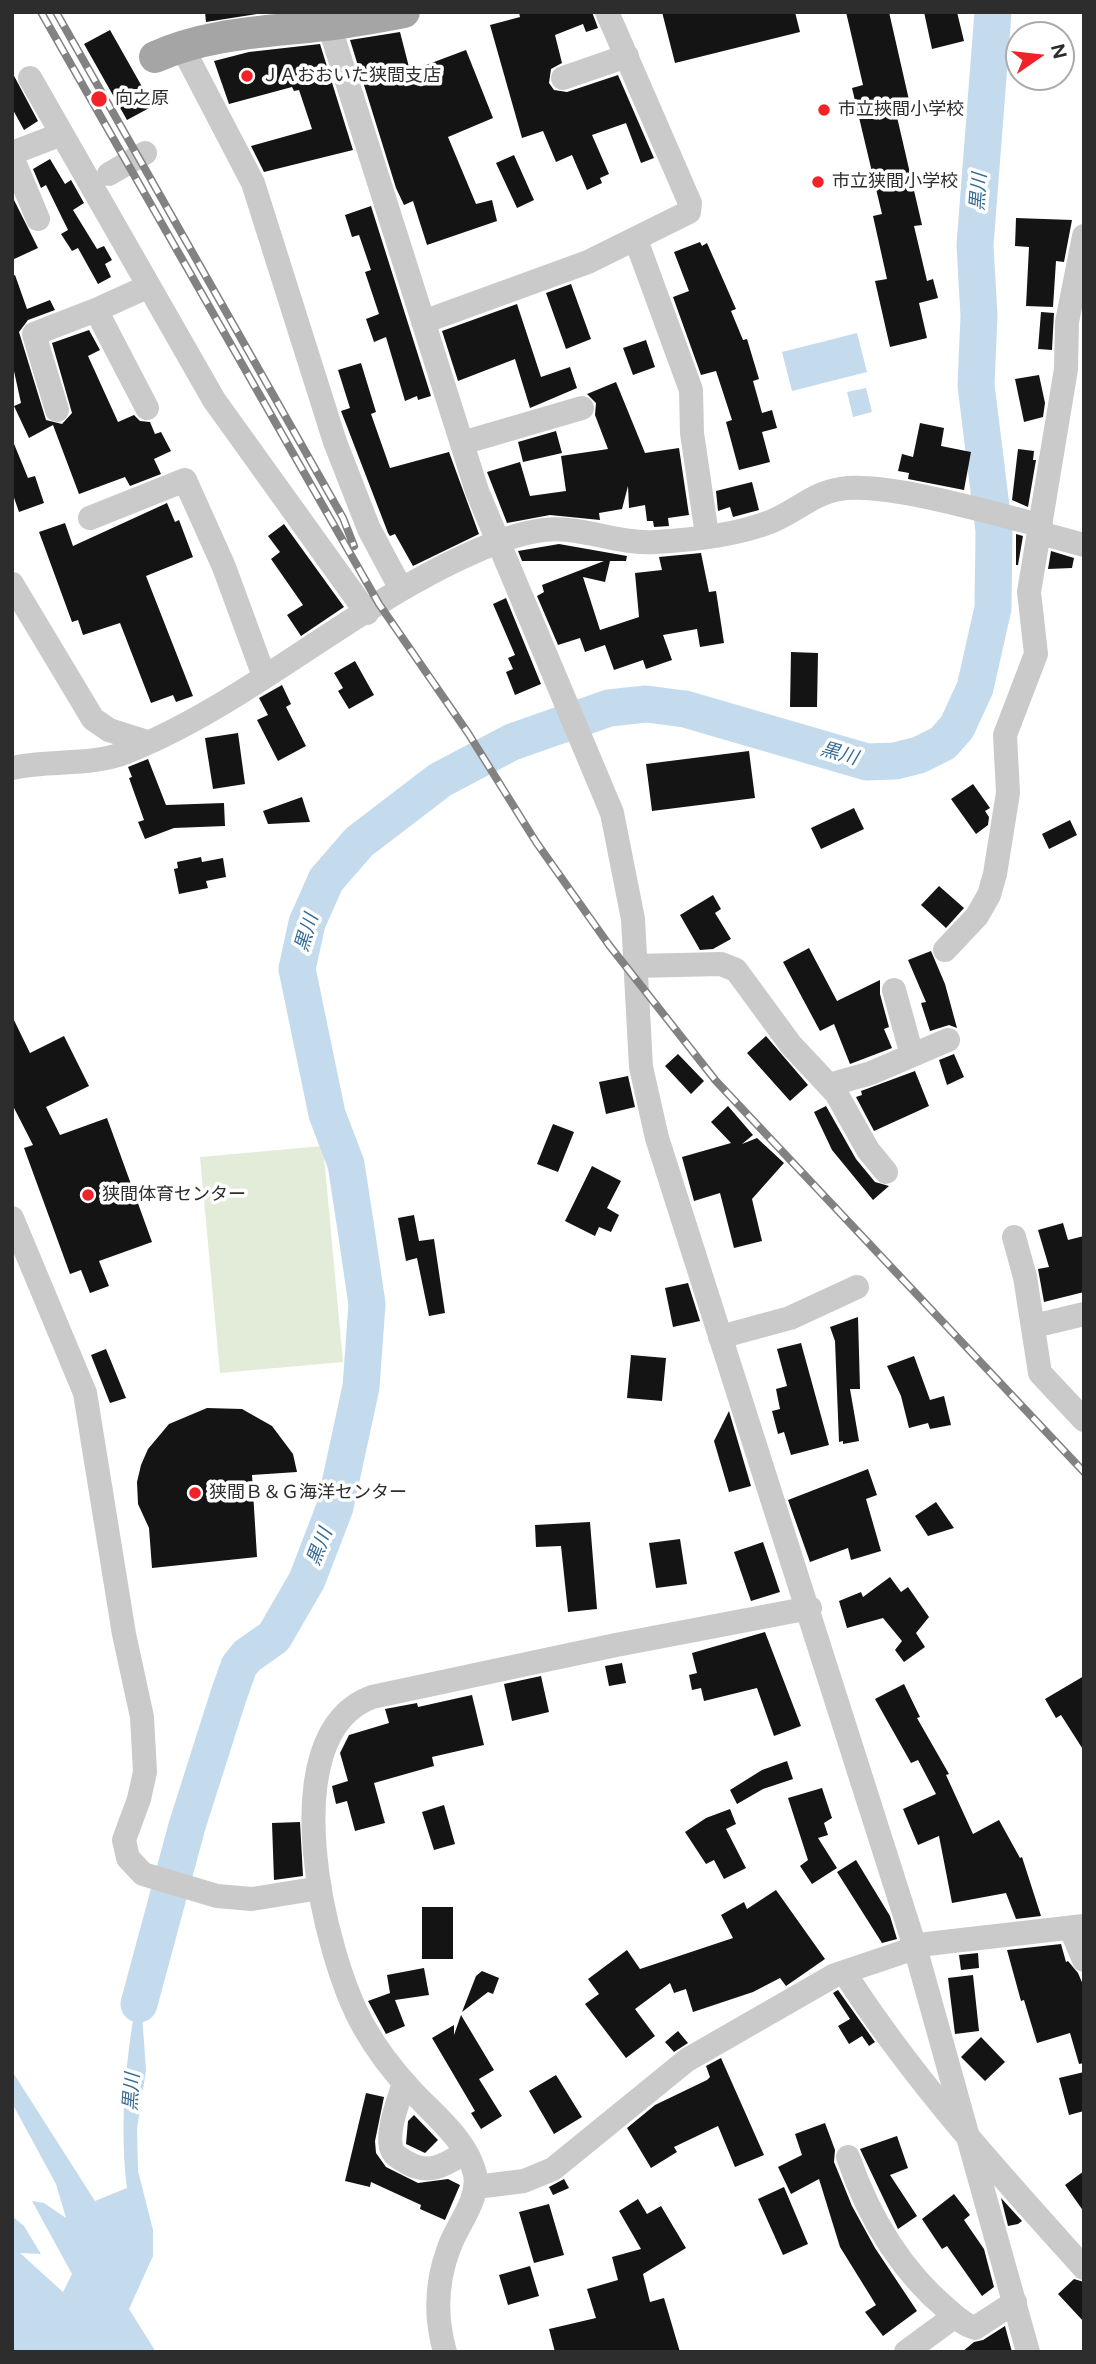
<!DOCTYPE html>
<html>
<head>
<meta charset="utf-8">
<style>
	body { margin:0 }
	#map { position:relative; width:1096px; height:2364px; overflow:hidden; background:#fff; font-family:Figtree,sans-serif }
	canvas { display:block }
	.frame { position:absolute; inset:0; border:14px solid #2d2d2d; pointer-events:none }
	.north { position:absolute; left:1005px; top:21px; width:70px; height:70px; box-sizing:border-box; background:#fff; border:2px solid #ababab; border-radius:50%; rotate:76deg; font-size:19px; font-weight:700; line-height:28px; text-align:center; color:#2d2d2d }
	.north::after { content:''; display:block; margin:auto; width:24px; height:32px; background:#f12228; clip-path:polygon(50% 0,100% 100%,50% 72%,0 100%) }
</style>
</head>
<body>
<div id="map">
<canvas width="1096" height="2364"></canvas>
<div class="frame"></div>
<div class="north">N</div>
</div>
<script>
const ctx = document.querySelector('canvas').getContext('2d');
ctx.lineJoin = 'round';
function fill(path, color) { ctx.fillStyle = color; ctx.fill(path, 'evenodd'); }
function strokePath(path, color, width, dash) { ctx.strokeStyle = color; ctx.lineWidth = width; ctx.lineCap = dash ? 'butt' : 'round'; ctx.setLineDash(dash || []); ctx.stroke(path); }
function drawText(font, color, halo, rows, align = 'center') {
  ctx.font = font + ' Figtree,"Noto Sans JP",sans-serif'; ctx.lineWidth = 7; ctx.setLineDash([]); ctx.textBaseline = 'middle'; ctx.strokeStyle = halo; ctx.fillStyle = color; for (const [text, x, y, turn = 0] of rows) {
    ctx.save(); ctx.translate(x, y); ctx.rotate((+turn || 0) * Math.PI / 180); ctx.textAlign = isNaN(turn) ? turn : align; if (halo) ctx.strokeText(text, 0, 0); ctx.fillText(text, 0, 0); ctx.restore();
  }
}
fill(new Path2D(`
	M323,1146L343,1362L220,1373L200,1157Z`), '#e2ecd9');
fill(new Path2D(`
	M857,333L867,372L792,391L782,352Z
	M866,388L872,412L853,417L847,392Z
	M147,1947L153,1959L142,2015L146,2070L137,2129L138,2171L153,2230V2256L129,2309L156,2352H12V2216L24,2226L41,2254L20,2253L63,2292L72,2274L32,2201L44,2203L66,2218L56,2184L12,2103V2071L95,2201L127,2188C117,2109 130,2025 147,1947Z`), '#c4dbed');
strokePath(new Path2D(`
	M139,2004L187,1826L229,1694L239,1666L247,1656L274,1637L307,1580L335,1507L361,1387L367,1304L356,1229L346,1164L327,1114L297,969L307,923L326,880L359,842L440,780L512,742L609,708L646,704L685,709L867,762L895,761L919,755L943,743L957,727L975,688L993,608L994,531L976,385L979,316L975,245L993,12`), '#c4dbed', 37);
fill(new Path2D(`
	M205,12H257V14L206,22Z
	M519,12H592L598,28L586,32L583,24L555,35L562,63L551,69L549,83L554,90L567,92L618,75L654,158L641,163L626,123L592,135L609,174L600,178L602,183L587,190L572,155L556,162L543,131L522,138L490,25L520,17Z
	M662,12H795L800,32L675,63Z
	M846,12H889L909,100L894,104L922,225L914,226L927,281L933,279L938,298L919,303L927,338L890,347L875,281L887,279L873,216L882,214L852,88L863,85Z
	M924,12H957L964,41L932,49Z
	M110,30L153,106L127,120L84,44Z
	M400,32L410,71L466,50L493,118L448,137L476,204L492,200L497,221L427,245L413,201L404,205L396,188L350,40Z
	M320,44L353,150L264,172L251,146L312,129L299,90L294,91L292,87L229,104L214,61L249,52Z
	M12,72L38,121L24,130L12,108Z
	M514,155L534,200L517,208L496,163Z
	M50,159L65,184L71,180L84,203L73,210L97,249L104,246L112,260L105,264L111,277L98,284L78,248L72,251L61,234L68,230L46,185L41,188L33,169Z
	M12,196L38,248L12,260Z
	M371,206L431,396L418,400L417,396L405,401L386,337L374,342L366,319L379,314L365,272L371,270L359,235L352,237L345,215Z
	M1016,218L1072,220L1064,262L1056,261L1053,307L1026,306L1029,247L1015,246Z
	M700,242L702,246L707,243L736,309L731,311L743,340L747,339L759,379L753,381L762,413L772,410L777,428L762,432L770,462L739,470L726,422L732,420L716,371L701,375L673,297L689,291L674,252Z
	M15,275L27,309L50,300L55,310L28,320L19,332L46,420L62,424L72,413L52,343L89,330L100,350L88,356L118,422L134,415L140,421L150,422L155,434L161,432L171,451L154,459L161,474L130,486L125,477L79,494L53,425L29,438L14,406L21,403L12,362V276Z
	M571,284L591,339L566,349L546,293Z
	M517,304L541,377L570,367L577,388L530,408L515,359L458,381L442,331Z
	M1041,312L1054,313L1052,350L1038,349Z
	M646,340L655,367L633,375L623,348Z
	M361,363L376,412L371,414L390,468L449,452L479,534L413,566L395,534L390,536L388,533L341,411L350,408L338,370Z
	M1039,375L1045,403L1043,417L1024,422L1015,379Z
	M616,382L645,453L679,448L689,515L668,518L669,526L654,527L653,521H647L645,505L629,508L628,486L622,509L599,513L600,520L550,515L507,523L487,472L520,462L530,496L566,491L561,456L608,449L595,415L596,403L587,394Z
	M920,423L944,428L941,446L971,452L964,490L908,479L909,473L898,471L902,454L913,457Z
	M556,431L562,453L523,462L518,442Z
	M12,439L28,478L35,476L44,503L19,512L12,492Z
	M1018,449L1034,451L1033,460H1036L1028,507L1012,500Z
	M752,482L759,510L733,517L730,507L718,511L716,491Z
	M167,503L175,522L179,520L193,557L146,576L193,696L176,702L173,695L151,703L120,623L83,635L78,620L72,622L39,532L65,523L73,546Z
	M284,524L344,607L301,636L287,615L303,605L271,559L280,552L268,536Z
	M1016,534L1023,536L1018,565H1016Z
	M559,544L627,556L626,561H610L605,582L583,577L600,630L639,617L635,573L662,570L659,557L701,553L709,592L716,591L724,643L700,647L697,629L663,635L672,660L646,669L643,660L614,670L605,645L585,652L580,638L558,645L537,596L544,592L542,585L604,561H522L518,551Z
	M1051,551L1074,558L1072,568L1048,569Z
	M506,598L541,684L515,695L506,672L513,669L508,658L515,655L493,604Z
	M791,652L818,653L817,707H790Z
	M355,661L374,695L349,709L338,691L343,688L334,673Z
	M282,685L291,704L286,707L306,746L278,761L257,720L268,715L259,698Z
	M238,733L245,784L213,789L205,738Z
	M749,751L755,798L652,811L646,764Z
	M148,759L166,805L224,803L225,826L174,828L145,839L138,822L144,820L129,778L132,777L128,767Z
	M973,784L990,808L985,811L989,817L988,825L976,834L951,799Z
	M302,797L310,822L268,824L263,811Z
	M854,808L864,829L821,849L811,828Z
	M1070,820L1077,835L1049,849L1042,834Z
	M201,857L202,862L223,858L226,877L206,881L208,888L179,894L174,869L178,868L177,862Z
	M939,886L964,908L946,928L921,905Z
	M713,895L721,909L715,913L731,939L713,949L700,950L680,915Z
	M809,948L837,1001L880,980V994L889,1027L884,1029L892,1048L850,1064L834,1024L820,1031L783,962Z
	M931,951L945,984L957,1028L949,1025L930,1031L921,1003L926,1002L908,960Z
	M12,1016L30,1053L64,1036L89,1086L46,1107L60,1135L107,1118L152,1242L99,1261L109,1286L90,1293L81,1270L70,1274L24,1148L33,1145L12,1104Z
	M766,1036L808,1085L790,1101L747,1053Z
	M678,1054L704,1081L691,1094L665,1066Z
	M954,1054L964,1077L947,1085L939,1060Z
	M915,1071L929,1106L874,1131L856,1097L862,1095L861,1091Z
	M628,1076L635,1107L606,1114L599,1082Z
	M728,1106L753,1135L742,1144L757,1138L784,1163L752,1199L762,1241L734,1248L720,1193L694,1201L682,1157L731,1143L711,1122Z
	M826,1106L856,1159L875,1182L889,1186L873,1200L832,1150L814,1112Z
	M553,1124L574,1132L558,1172L537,1164Z
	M592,1166L621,1181L607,1208L619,1215L611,1232L599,1227L595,1236L565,1221Z
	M414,1215L419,1241L434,1239L445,1313L429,1316L417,1258L406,1261L398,1218Z
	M1063,1223L1068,1240L1084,1236V1292L1044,1302L1038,1269L1049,1267L1038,1230Z
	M688,1283L700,1321L673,1327L665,1288Z
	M858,1317L860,1389H850L859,1441L843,1444V1441L839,1442L835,1341L830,1327Z
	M801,1343L829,1445L791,1455L784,1432L778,1434L772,1411L780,1409L776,1389L787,1386L777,1349Z
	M106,1349L126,1398L110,1403L91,1355Z
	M631,1355L666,1358L662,1401L627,1398Z
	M914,1356L930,1400L944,1396L951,1425L930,1429L928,1423L909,1428L901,1396L887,1366Z
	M207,1408L242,1409L272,1426L293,1454L297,1472L252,1475L257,1557L152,1568L149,1528L138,1504L137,1482L141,1465L148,1449L169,1424Z
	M729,1411L751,1486L729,1492L714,1441Z
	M868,1469L877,1495L866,1499L881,1551L851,1560L848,1548L810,1562L788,1500Z
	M936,1502L954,1528L928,1536L915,1516Z
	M590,1522L597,1609L568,1612L561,1546L536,1547L535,1525Z
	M680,1539L687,1584L656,1588L649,1543Z
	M763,1542L780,1592L751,1601L734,1552Z
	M890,1577L901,1592L908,1587L929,1617L916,1633L925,1647L904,1662L895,1650L902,1641L883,1618L847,1628L839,1601L861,1592L863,1597Z
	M765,1632L801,1726L774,1736L757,1688L704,1701L701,1688L692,1690L689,1675L697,1673L692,1653Z
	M622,1663L626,1683L609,1686L605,1666Z
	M541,1676L549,1712L512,1721L504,1684Z
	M1084,1676V1751L1061,1715L1056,1718L1045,1699Z
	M904,1684L920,1717L917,1718L949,1774L946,1775L973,1834L999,1820L1020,1858L1022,1857L1041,1916L1016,1919L1006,1893L952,1903L939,1836L918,1845L903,1809L936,1794L918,1760L911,1763L875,1699Z
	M472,1695L484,1745L432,1757L434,1766L374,1783L385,1823L355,1831L347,1801L336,1804L332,1786L348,1781L340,1753L349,1735L389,1723L385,1709L417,1703L418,1707Z
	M787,1761L793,1779L763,1789L737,1804L730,1790L762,1770Z
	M822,1788L832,1818L824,1823L828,1835L818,1838L837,1868L812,1884L800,1866L808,1860L788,1798Z
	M444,1805L455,1844L434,1850L422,1812Z
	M730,1809L736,1824L726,1829L746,1868L724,1879L714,1860L706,1864L685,1832L706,1818Z
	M300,1822L303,1876L274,1880L272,1823Z
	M856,1860L890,1916L897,1939L882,1943L837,1872Z
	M776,1890L825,1959L786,1986L780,1978L753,1992L693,2012L686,1989L674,1993L670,1983L635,2009L655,2036L626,2058L585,2004L599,1994L588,1979L627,1950L640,1969L733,1938L721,1915L744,1902L747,1909Z
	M422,1907H453V1959H422Z
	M1061,1944L1066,1962L1068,1961L1078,1973L1084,1987V2063L1079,2064L1070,2033L1037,2043L1024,2000L1021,2001L1007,1950Z
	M978,1953L979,1968L961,1970L959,1955Z
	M424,1968L429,1995L395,2000L405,2026L386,2034L368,2001L390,1993L387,1975Z
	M482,1971L499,1978L493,1994L488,1992L462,2012L476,1976Z
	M973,1975L979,2031L955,2034L948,1978Z
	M838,1990L875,2042L869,2046L862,2036L849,2044L838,2026L850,2019L833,1993Z
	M461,2015L494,2070L479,2079L502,2116L481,2129L471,2113L475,2111L432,2038L454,2025V2035Z
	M678,2031L688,2043L674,2052L665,2042Z
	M981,2037L1005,2062L985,2081L961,2057Z
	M721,2058L764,2155L735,2167L718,2126L674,2147L677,2152L651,2168L627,2128L655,2105L707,2080L710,2077L706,2066Z
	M1084,2072V2111L1069,2115L1059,2078Z
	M556,2075L582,2117L554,2134L529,2091Z
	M366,2093L384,2097L375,2141L376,2153L386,2167L418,2183L448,2179L460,2185L445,2220L420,2209L421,2205L371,2182L370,2187L345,2181Z
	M414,2115L438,2140L425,2153L406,2144L408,2121Z
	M825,2123L835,2150L834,2162L852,2206L875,2248L917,2311L883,2336L865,2312L876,2305L840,2247L819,2179L791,2194L778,2167L802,2155L795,2134Z
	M897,2136L908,2168L890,2175L917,2216L898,2229L860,2149Z
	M1084,2171V2212L1065,2185Z
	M564,2179L569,2188L553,2195L549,2187Z
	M784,2187L808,2244L783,2255L758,2199Z
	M954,2194L970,2215L964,2220L984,2249L994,2287L982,2296L947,2246L942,2249L922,2219Z
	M1001,2198L1022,2221L1018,2224L1008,2226Z
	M638,2199L647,2214L661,2206L686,2248L643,2274L650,2302L664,2298L680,2352H555L549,2329L596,2318L587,2289L618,2280L612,2257L641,2249L619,2211Z
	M549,2204L564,2255L534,2263L519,2212Z
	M530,2266L539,2296L508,2305L499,2275Z
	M1074,2279L1084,2282V2322L1058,2294Z
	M1005,2326L1012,2352H962L974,2342L983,2340Z`), '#141414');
strokePath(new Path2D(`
	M325,12L477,491L612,813L633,919L641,1067L657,1138L915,1947L1028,2352
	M181,45L253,183L335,442L369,529L401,589
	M30,78L214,400L367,613
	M563,78L627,56
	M12,153L62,134
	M12,157L38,219
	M109,174L145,153
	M636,240L691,390L692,433L707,535
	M423,322L588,262L689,212L690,203L607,12
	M147,408L96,310L149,286
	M57,410L34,334L96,310
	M462,443L582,408
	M90,518L185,480L224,567L264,676
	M1040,533L1084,545
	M12,584L93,719L109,730L147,742
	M12,768C50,759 90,767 127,752C258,699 365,593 498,542C519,534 545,527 568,530C598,533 625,544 656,542C692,540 736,535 770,522C794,513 813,493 840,489C886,481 992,514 1041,525
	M945,950L977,916L989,895L995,874L1008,793L1005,735L1036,654L1029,592L1066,369L1067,322L1084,236
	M635,966L721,964L736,970L791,1045L836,1093L868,1150L886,1172
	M894,990L912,1055
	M829,1085L871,1073L948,1040
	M12,1218L85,1393L124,1634L142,1717L145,1772L139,1799L124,1840L128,1858L143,1874L217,1896L252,1899L320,1888
	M1014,1237L1025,1277L1040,1373L1084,1420
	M1034,1326L1084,1314
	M720,1337L790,1318L857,1287
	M1071,1929L1084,1960
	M844,1972C914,2081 997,2171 1084,2268
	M404,2082C399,2101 387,2128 391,2147C393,2155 399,2158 406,2162C429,2176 445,2165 466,2152
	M848,2157C868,2215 900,2270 948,2310C956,2317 964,2325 975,2328L1015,2302
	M476,2187L524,2181L553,2169L687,2060L835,1975L927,1944L1084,1926
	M445,2352C435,2317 436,2282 449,2248C457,2225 480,2199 475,2174C467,2140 434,2115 411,2090C393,2071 377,2050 364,2027C324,1957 270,1734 372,1697L616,1645L810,1608
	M906,2352L955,2316`), '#cacaca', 24);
strokePath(new Path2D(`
	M155,57C208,33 266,32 324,25C351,22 377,17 404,12`), '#a5a5a5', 32);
const rail = new Path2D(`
	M41,12L379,604L468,733L536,842L609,945L716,1081L1084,1472
	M56,12L343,518L354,546`);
strokePath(rail, '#828282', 8);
strokePath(rail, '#fff', 5, [16]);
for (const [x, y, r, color] of [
	[247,76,7,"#f12228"],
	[99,99,9,"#f12228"],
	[824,110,7,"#f12228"],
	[818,182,7,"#f12228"],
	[88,1195,7,"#f12228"],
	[195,1493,7,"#f12228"]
]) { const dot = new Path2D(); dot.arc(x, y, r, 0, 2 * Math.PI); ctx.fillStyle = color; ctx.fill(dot); strokePath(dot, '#fff', 2.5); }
drawText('18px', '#2d2d2d', '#fff', [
	["ＪＡおおいた狭間支店",261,76],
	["向之原",115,99],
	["市立挾間小学校",838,110],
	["市立狭間小学校",832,182],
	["狭間体育センター",102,1195],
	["狭間Ｂ＆Ｇ海洋センター",209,1493]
], 'left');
drawText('italic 19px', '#366c94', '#fff', [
	["黒川",979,192,-86],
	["黒川",839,754,16],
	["黒川",307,933,-73],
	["黒川",320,1547,-69],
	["黒川",132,2092,-86]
]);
</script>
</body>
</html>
